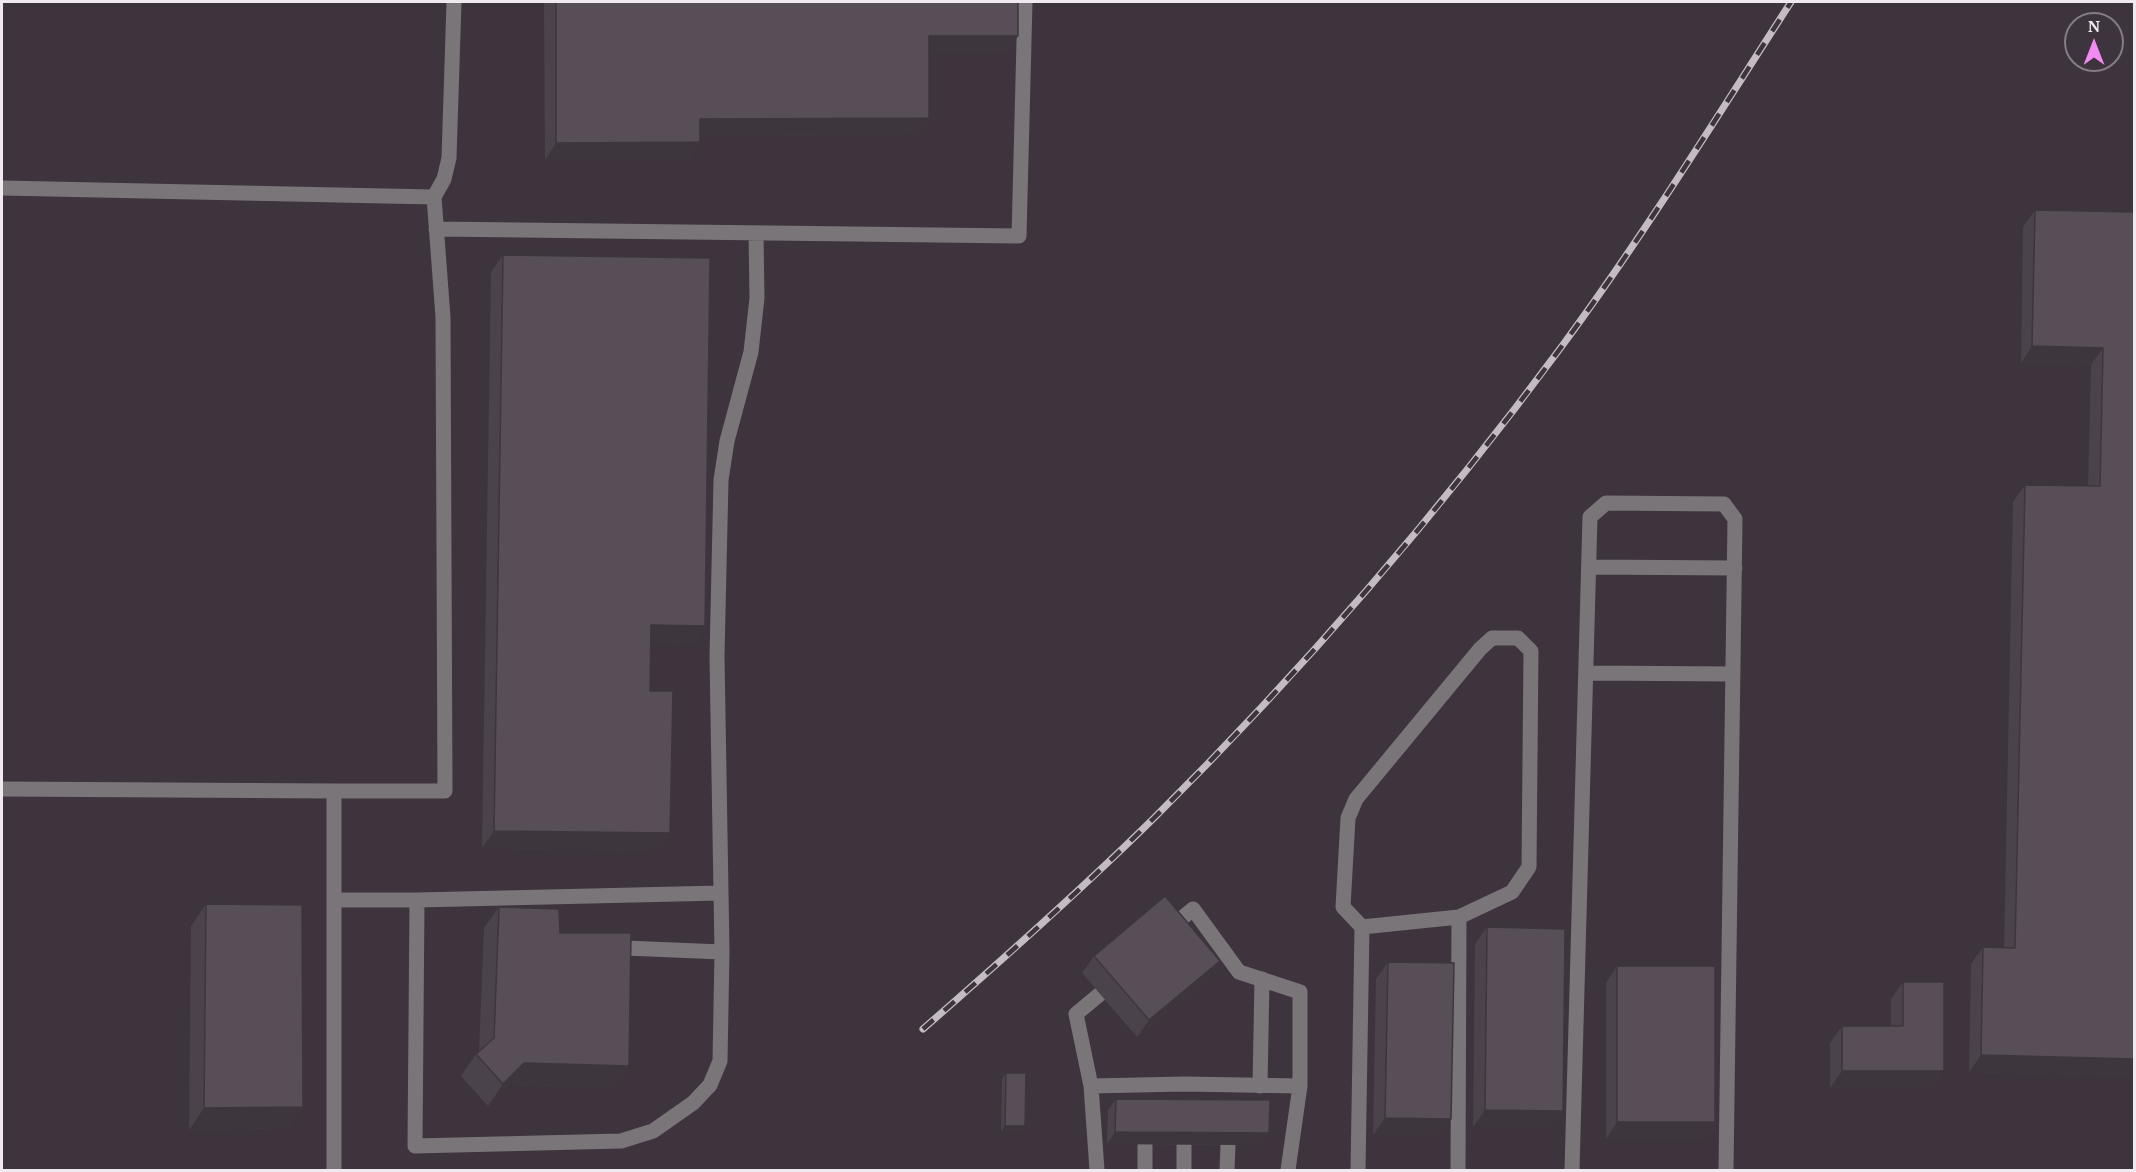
<!DOCTYPE html>
<html>
<head>
<meta charset="utf-8">
<style>
	body { margin:0 }
	#map { position:relative; width:2136px; height:1172px; overflow:hidden; background:#3e343d; font-family:"PT Serif",serif }
	canvas { display:block }
	.frame { position:absolute; inset:0; border:3px solid #f0eaf0; pointer-events:none }
	.north { position:absolute; left:2064px; top:12px; width:60px; height:60px; box-sizing:border-box; background:#3e343d; border:2px solid #857d85; border-radius:50%; rotate:0deg; font-size:16px; font-weight:700; line-height:24px; text-align:center; color:#f0eaf0 }
	.north::after { content:''; display:block; margin:auto; width:21px; height:27px; background:#f28af3; clip-path:polygon(50% 0,100% 100%,50% 72%,0 100%) }
</style>
</head>
<body>
<div id="map">
<canvas width="2136" height="1172"></canvas>
<div class="frame"></div>
<div class="north">N</div>
</div>
<script>
const ctx = document.querySelector('canvas').getContext('2d');
ctx.lineJoin = 'round';
function strokePath(path, color, width, dash) { ctx.strokeStyle = color; ctx.lineWidth = width; ctx.lineCap = dash ? 'butt' : 'round'; ctx.setLineDash(dash || []); ctx.stroke(path); }
function fill(path, color) { ctx.fillStyle = color; ctx.fill(path, 'evenodd'); }
strokePath(new Path2D(`
	M2,188L434,197L443,317L445,791H334V1170
	M434,197L444,179L449,158L454,2
	M436,229L1019,236L1025,2
	M1589,567L1735,568
	M1586,673L1733,674
	M2,789L334,791
	M334,900H417
	M1362,927L1459,917
	M625,948L722,952L720,1061L710,1085L693,1103L653,1131L621,1141L415,1146L417,900L721,893
	M722,952L717,656L721,480L727,441L751,352L757,298L756,233
	M1091,1086L1076,1014L1100,994
	M1260,1086L1262,979
	M1145,1145V1170
	M1184,1145V1170
	M1097,1170L1091,1086L1185,1084L1300,1086V992L1239,972L1193,909L1169,929
	M1227,1170L1228,1145
	M1288,1170L1300,1086
	M1358,1170L1362,927L1343,907L1348,818L1356,799L1480,649L1492,638H1518L1531,651L1529,867L1512,892L1459,917L1458,1170
	M1572,1170L1590,517L1606,503L1724,504L1735,519L1726,1170`), '#7a7579', 15);
const rail = new Path2D(`
	M923,1029C1001,961 1079,892 1153,819C1301,672 1438,514 1562,346C1644,235 1716,118 1791,2`);
strokePath(rail, '#c3bcc2', 7);
strokePath(rail, '#3e343d', 4.5, [14]);
fill(new Path2D(`
	M544,2H1018V36L1006,53H929V118L918,135L700,136V142L688,159L545,160Z
	M2035,210L2134,212V1076L1969,1072L1971,964L1983,947L2004,948L2013,502L2025,485L2088,486L2091,365L2021,363L2023,227Z
	M503,255L705,626L693,643L651,642L650,691L670,833L659,850L482,848L491,272Z
	M206,904L303,1107L287,1128L189,1130L191,926Z
	M499,907L629,1066L614,1088L509,1084L488,1106L461,1076L476,1054L479,1052L484,928Z
	M1487,927L1551,1128L1473,1127L1475,944Z
	M1094,956L1208,978L1137,1037L1082,973Z
	M1388,962L1439,1136L1373,1135L1376,979Z
	M1617,966L1715,1122L1703,1139H1606V983Z
	M1903,982L1944,1071L1932,1088H1830V1043L1842,1026H1891V999Z
	M1006,1073L1025,1126L1021,1132H1001L1002,1079Z
	M1116,1099L1261,1145L1107,1144L1108,1110Z`), '#4b434b');
fill(new Path2D(`
	M929,36H1018L1006,53H917Z
	M929,118L918,135L688,136L700,119Z
	M700,142L688,159L545,160L556,143Z
	M2032,346L2103,348L2091,365L2021,363Z
	M651,625L705,626L693,643L639,642Z
	M494,831L670,833L659,850L482,848Z
	M1220,961L1208,978L1137,1037L1149,1020Z
	M1981,1055L2134,1059V1076L1969,1072Z
	M524,1063L629,1066L614,1088L509,1084L488,1106L503,1084Z
	M1842,1071H1944L1932,1088H1830Z
	M303,1107L287,1128L189,1130L204,1108Z
	M1485,1110L1563,1111L1551,1128L1473,1127Z
	M1385,1118L1451,1119L1439,1136L1373,1135Z
	M1617,1122H1715L1703,1139H1606Z
	M1005,1126H1025L1021,1132H1001Z
	M1115,1132L1269,1133L1261,1145L1107,1144Z`), '#3d373d');
const building = new Path2D(`
	M556,2H1018V36H929V118L700,119V142L556,143Z
	M2035,210L2134,212V1059L1981,1055L1983,947L2015,948L2025,485L2100,486L2103,348L2032,346Z
	M503,255L710,258L705,626L651,625L650,691H673L670,833L494,831Z
	M1165,896L1220,961L1149,1020L1094,956Z
	M206,904L302,905L303,1107L204,1108Z
	M499,907L559,909L560,933H631L629,1066L524,1063L503,1084L476,1054L494,1038Z
	M1487,927L1565,929L1563,1111L1485,1110Z
	M1388,962L1454,963L1451,1119L1385,1118Z
	M1617,966H1715V1122H1617Z
	M1903,982H1944V1071H1842V1026H1903Z
	M1006,1073H1026L1025,1126H1005Z
	M1116,1099L1270,1100L1269,1133L1115,1132Z`);
fill(building, '#574e57');
strokePath(building, '#3d373d', 1.5);
</script>
</body>
</html>
